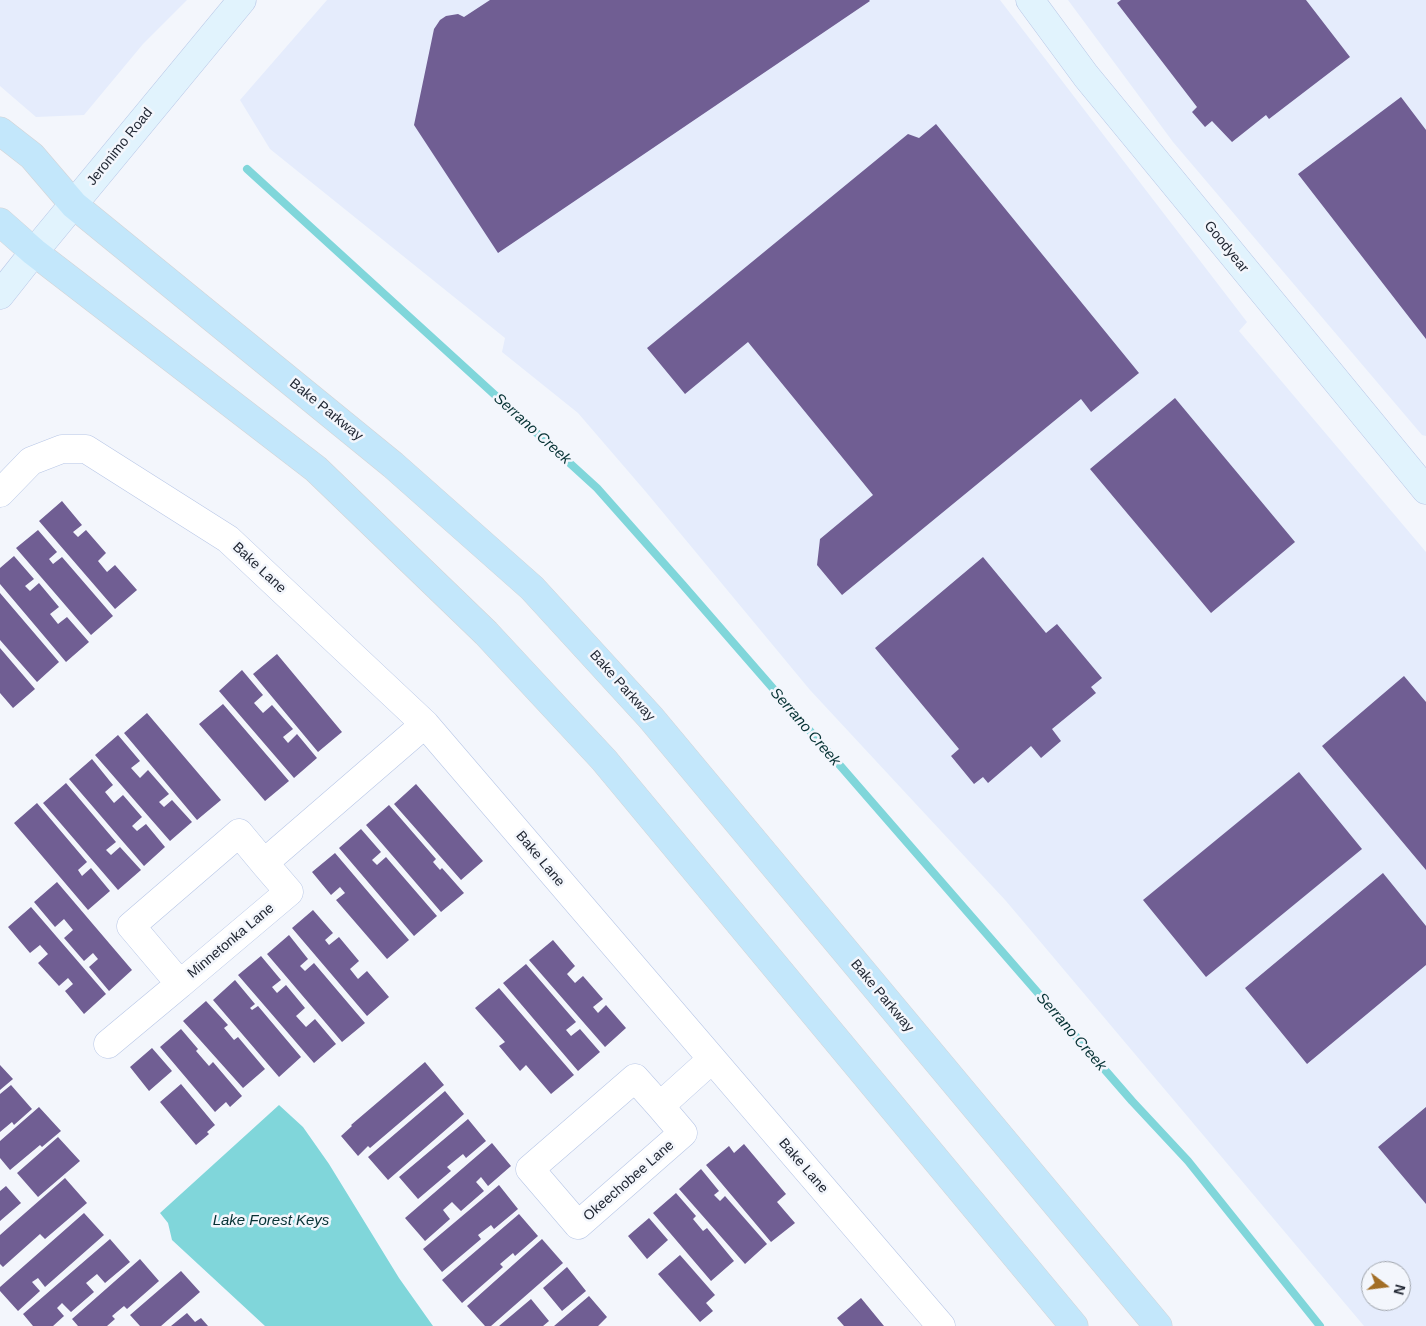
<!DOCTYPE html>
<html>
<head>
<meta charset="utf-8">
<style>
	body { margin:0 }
	#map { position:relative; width:1426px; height:1326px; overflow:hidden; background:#f3f6fc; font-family:Helvetica,sans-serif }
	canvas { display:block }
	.north { position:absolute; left:1361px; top:1261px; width:50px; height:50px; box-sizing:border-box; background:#f3f6fc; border:1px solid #9fa4ac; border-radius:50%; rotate:105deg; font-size:14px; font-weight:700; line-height:20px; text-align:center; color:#222834 }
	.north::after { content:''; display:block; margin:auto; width:18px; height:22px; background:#a26e26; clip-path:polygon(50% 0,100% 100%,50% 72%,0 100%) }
</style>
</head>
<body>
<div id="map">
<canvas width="1426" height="1326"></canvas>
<div class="north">N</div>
</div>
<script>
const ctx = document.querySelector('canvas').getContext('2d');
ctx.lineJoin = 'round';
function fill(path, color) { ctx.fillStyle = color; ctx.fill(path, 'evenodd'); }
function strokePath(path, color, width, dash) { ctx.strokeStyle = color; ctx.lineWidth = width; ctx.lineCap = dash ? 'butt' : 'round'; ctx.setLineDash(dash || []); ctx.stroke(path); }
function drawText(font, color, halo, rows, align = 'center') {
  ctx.font = font + ' Helvetica,sans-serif'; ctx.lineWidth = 5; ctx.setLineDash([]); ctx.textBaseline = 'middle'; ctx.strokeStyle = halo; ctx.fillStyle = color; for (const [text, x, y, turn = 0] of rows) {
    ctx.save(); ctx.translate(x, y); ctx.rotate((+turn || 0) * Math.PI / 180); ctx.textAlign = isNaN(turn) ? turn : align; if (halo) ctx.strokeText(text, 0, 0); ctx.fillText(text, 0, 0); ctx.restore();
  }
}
fill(new Path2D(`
	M0,0H187L143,44L84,115L36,117L0,86Z
	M327,0H1000L1247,322L1239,331L1426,552V1326H1364L1006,901L810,690L646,492L578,413L502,352L505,338L270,149L240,100ZM1371,1271H1401V1301H1371Z
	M1068,0H1426V436L1422,435L1173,142Z`), '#e5ecfc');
fill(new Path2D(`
	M279,1105L303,1127L329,1164L399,1278L433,1326H265L172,1240L168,1223L160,1213Z`), '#80d6da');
strokePath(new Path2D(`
	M247,169L597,488L683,585L1132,1101L1188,1161L1320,1326`), '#80d6da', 8);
fill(new Path2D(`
	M490,0H869L870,1L498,253L414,125L434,29L440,20L446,16L458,14L464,17Z
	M1121,0H1306L1350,57L1269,119L1266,115L1232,142L1212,121L1205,127L1192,112L1197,107L1117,3Z
	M1401,97L1426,130V339L1298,174Z
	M936,124L1139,373L1091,412L1081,399L842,595L817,565L820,539L873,495L748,342L685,394L647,348L908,134L919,138Z
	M1175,398L1295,542L1211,613L1090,469Z
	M62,501L82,525L73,532L78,537L86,530L106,553L98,561L107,572L115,565L137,590L115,609L39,521Z
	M38,530L57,552L49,559L53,564L62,557L113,616L91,635L16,548Z
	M14,556L34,579L25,586L30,591L39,583L59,607L50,614L58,624L67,617L89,642L66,662L0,584V568Z
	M983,557L1046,633L1057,624L1102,678L1091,687L1096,693L1052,729L1061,741L1041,758L1031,746L988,783L983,777L974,784L951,756L959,749L875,648Z
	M0,593L59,662L37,682L0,640Z
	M0,648L35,689L13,708L0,693Z
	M277,654L342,732L318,752L253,674Z
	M242,670L263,695L254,703L263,713L272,705L293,729L283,737L288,743L297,734L317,758L294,778L219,691Z
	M1404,676L1426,702V870L1322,746Z
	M223,704L289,781L265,801L199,724Z
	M147,713L221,800L197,820L124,733Z
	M118,735L140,761L131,768L140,778L148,770L169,794L159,802L164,807L172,800L192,822L170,841L95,755Z
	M92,759L113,785L105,792L114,803L123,795L142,817L132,826L137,831L146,824L165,847L144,866L69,779Z
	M1299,772L1362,849L1206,977L1143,900Z
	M66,783L116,842L106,850L111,855L120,847L141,870L118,890L43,803Z
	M416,784L483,861L461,880L394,804Z
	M37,803L87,862L78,870L82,876L91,868L110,891L88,910L14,823Z
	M389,805L436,859L433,862L440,870L442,868L464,893L441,912L366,825Z
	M361,829L381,852L372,860L377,865L386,857L437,916L414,936L339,848Z
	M335,853L409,940L387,959L336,900L345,893L340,887L331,895L312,872Z
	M1383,873L1426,926V965L1307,1064L1245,988Z
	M57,882L132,970L109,991L89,967L98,959L93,953L84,961L64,938L73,930L64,919L55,927L34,902Z
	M31,907L106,994L84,1014L65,991L73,984L68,978L59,986L38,963L48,954L40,945L30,953L8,927Z
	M313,910L333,933L325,940L329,945L339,937L359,961L350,969L358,979L367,971L389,997L367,1016L292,928Z
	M289,935L308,959L300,966L305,971L314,963L365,1023L342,1042L267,954Z
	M553,940L575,966L567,974L575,983L583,976L603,999L593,1007L598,1013L606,1005L626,1028L605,1047L529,960Z
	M261,956L281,980L272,987L277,993L286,985L305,1008L296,1016L306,1027L315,1019L336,1044L314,1063L238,975Z
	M526,964L576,1022L566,1030L571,1036L580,1029L600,1052L578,1071L503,983Z
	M235,980L255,1004L250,1008L252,1010L258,1006L301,1057L279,1077L213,1000Z
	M499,988L574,1075L551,1094L526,1065L520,1071L499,1046L505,1042L475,1008Z
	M206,1001L228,1025L224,1028L234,1040L238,1037L265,1069L243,1088L183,1021Z
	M181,1029L198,1049L196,1051L209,1066L213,1062L242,1096L230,1107L226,1102L215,1112L160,1047Z
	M152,1048L172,1071L149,1091L130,1067Z
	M425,1062L444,1085L370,1148L368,1146L358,1156L341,1136L352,1126L351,1125Z
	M0,1065L13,1079L0,1090Z
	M181,1084L215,1125L207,1132L209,1134L196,1145L160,1102Z
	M11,1085L32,1109L14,1125L12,1122L0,1132V1094Z
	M445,1091L464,1114L388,1180L368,1157Z
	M39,1107L61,1131L42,1147L40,1145L10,1170L0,1158V1141Z
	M1426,1107V1204L1378,1147Z
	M468,1119L486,1141L466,1158L463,1154L447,1167L451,1171L418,1199L399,1177Z
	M58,1137L80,1161L38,1197L17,1173Z
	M492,1143L511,1166L488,1186L481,1177L476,1182L484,1191L461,1211L452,1202L443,1210L450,1219L425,1241L405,1218Z
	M744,1144L786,1194L777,1202L795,1223L771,1242L706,1165L729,1146L734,1153Z
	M701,1169L719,1191L714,1195L720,1201L725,1196L767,1244L745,1264L679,1189Z
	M65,1178L87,1203L45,1239L40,1234L3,1267L0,1264V1235Z
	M499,1185L518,1209L494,1229L491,1225L478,1235L481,1239L442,1272L423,1249Z
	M6,1186L21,1203L0,1221V1191Z
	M676,1193L696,1216L693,1219L703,1231L707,1228L734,1261L711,1281L653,1213Z
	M84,1213L104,1235L45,1287L38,1278L32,1282L40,1291L18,1311L0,1291V1287Z
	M519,1214L538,1236L515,1256L513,1253L500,1264L503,1267L462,1303L442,1280Z
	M649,1218L668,1240L647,1259L628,1236Z
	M110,1239L130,1262L105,1283L97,1274L86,1283L94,1292L71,1312L62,1303L57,1308L64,1316L53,1326H33L23,1314Z
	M542,1239L563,1263L491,1326H485L467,1306Z
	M680,1255L715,1295L706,1303L713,1311L700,1322L658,1274Z
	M140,1259L159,1281L127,1309L124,1306L112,1316L115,1319L107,1326H78L72,1319Z
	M567,1267L586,1291L562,1311L543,1288Z
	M181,1271L200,1292L161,1326H140L130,1315Z
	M589,1296L607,1317L598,1326H554Z
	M861,1298L884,1326H844L837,1318Z
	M531,1299L549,1321L543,1326H499Z
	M187,1313L195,1322L201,1318L208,1326H171Z`), '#705e93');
const street = new Path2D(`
	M0,493L31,461L62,449H86L228,539L425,724L941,1326
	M264,863L289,892L180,984L131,926L239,833L264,863L425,724
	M108,1044L180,984
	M660,1106L683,1133L578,1225L530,1169L635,1078L660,1106L711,1060`);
const secondary = new Path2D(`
	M1030,0L1086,76L1426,490
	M0,295L34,252L242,0`);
const primary = new Path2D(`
	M0,131L32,156L74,205L393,465L532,588L651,718L1158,1326
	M0,222L34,252L316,469L486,633L604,760L1074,1326`);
strokePath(street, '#b7c6e6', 29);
strokePath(secondary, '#b7c6e6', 29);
strokePath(primary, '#d3d4d6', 29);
strokePath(street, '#fff', 28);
strokePath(secondary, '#e1f3fd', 28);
strokePath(primary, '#c3e7fb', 28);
drawText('14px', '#222834', '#f3f6fc', [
	["Jeronimo Road",120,147,-51],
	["Goodyear",1226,247,51],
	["Bake Parkway",326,410,39],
	["Bake Lane",259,568,43],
	["Bake Parkway",622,686,48],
	["Bake Lane",540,859,50],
	["Minnetonka Lane",231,941,-40],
	["Bake Parkway",882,996,50],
	["Bake Lane",803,1166,49],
	["Okeechobee Lane",629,1181,-41]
]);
drawText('italic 15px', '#063234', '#f3f6fc', [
	["Serrano Creek",532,429,42],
	["Serrano Creek",805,727,49],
	["Serrano Creek",1071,1032,49],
	["Lake Forest Keys",271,1221]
]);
</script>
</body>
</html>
